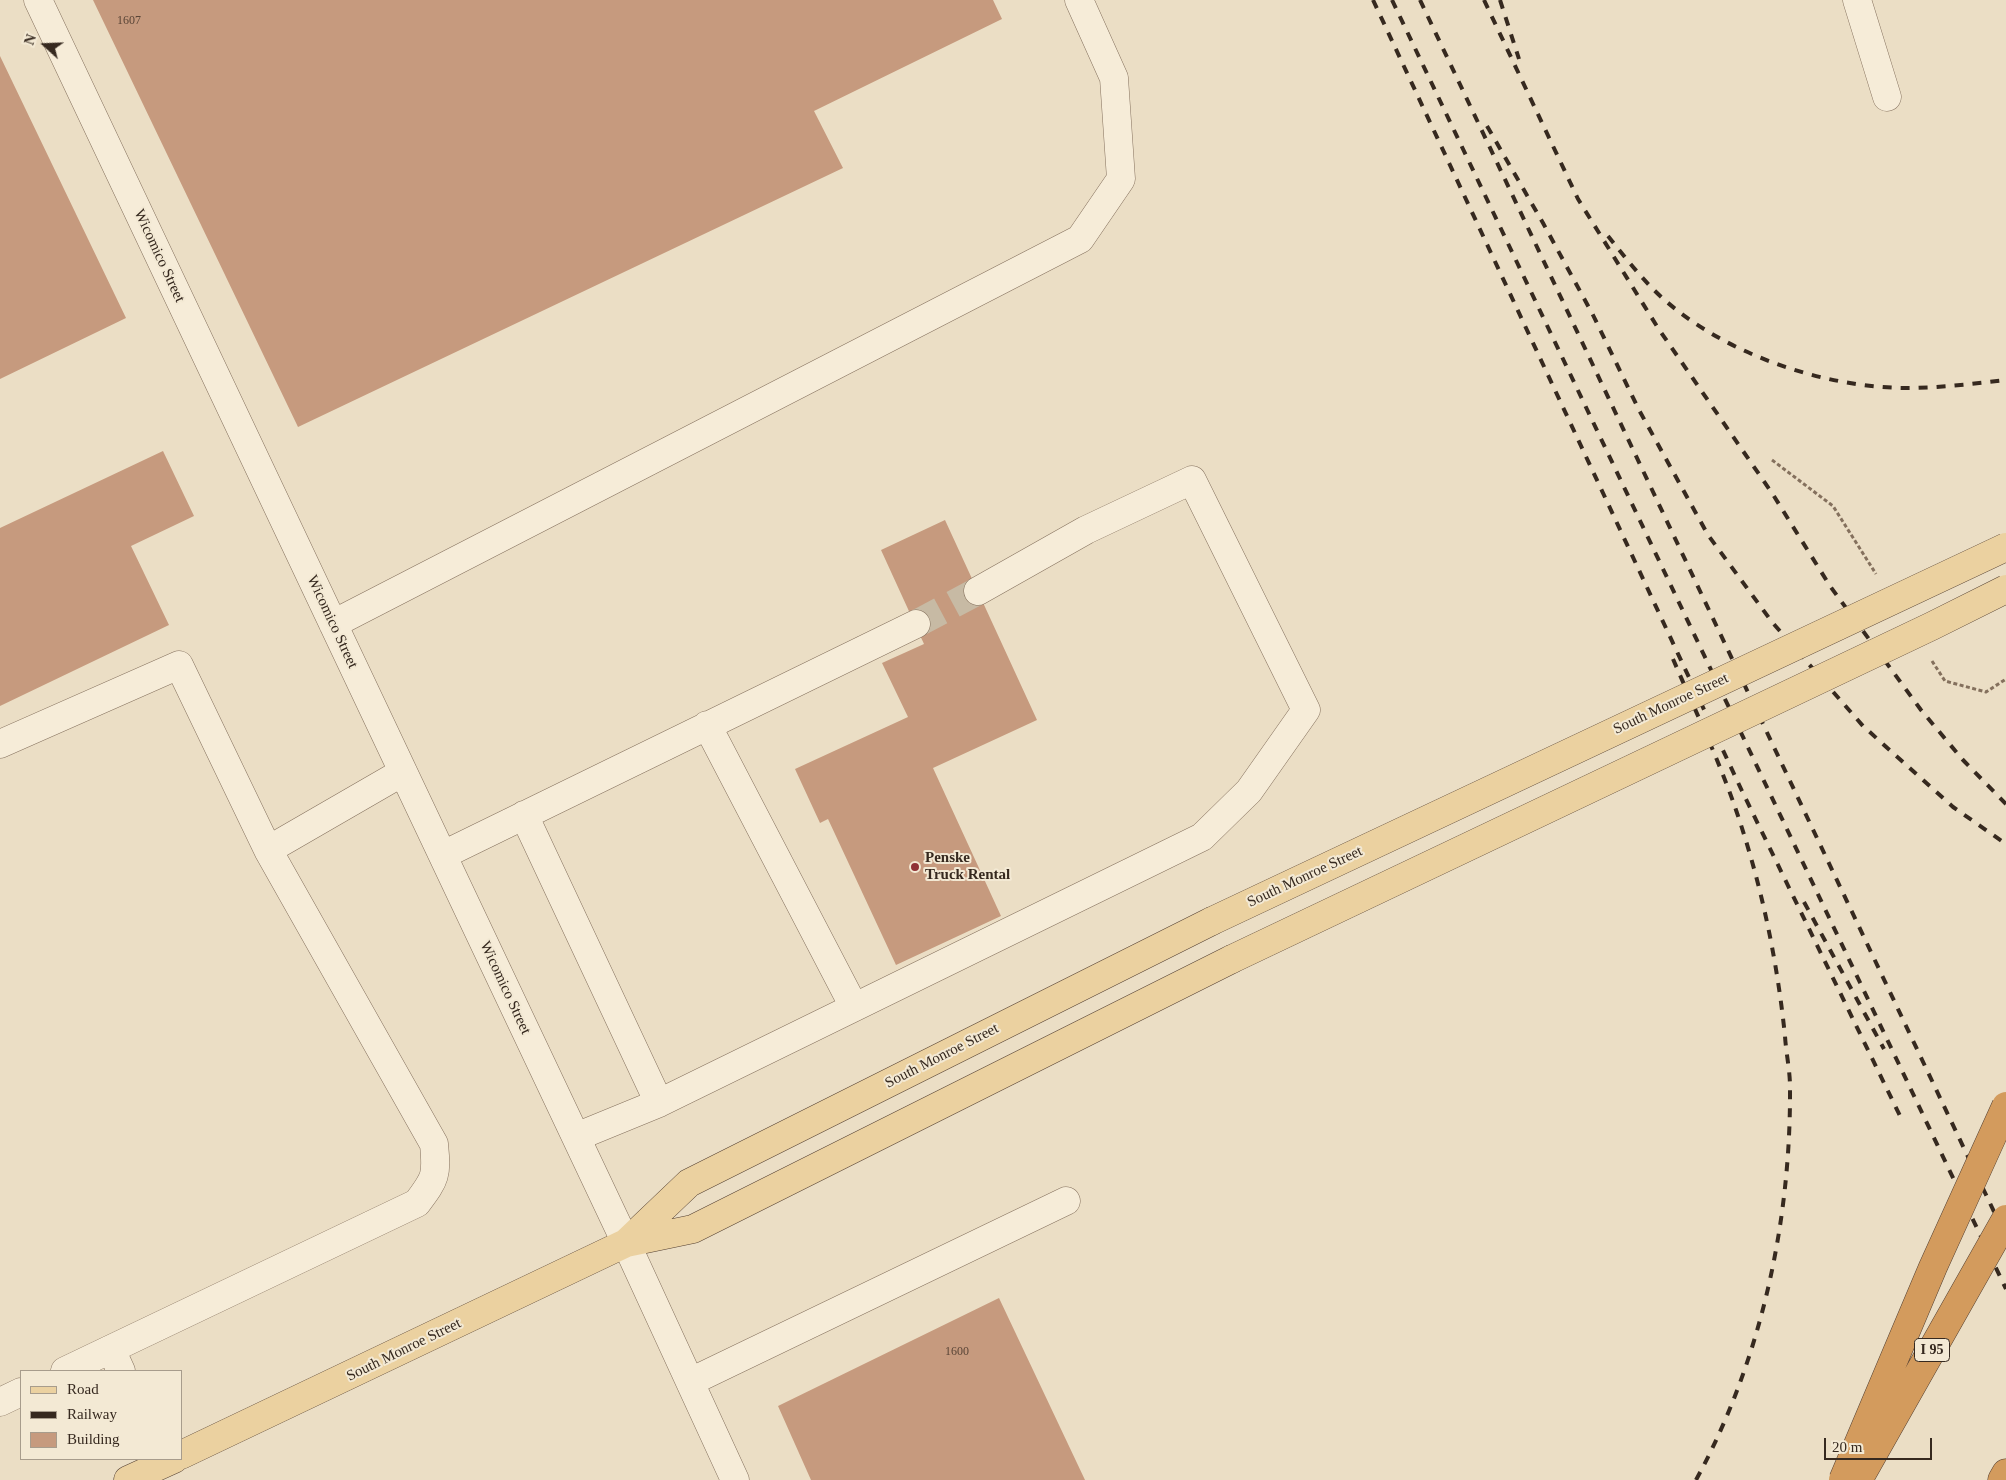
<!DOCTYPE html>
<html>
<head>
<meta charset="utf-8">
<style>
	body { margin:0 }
	#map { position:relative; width:2006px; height:1480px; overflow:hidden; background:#ebdec5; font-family:"Times New Roman",serif }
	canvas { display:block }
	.legend { position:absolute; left:20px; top:1370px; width:162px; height:90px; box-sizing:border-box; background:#f3e9d4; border:1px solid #a79c8c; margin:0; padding:6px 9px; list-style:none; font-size:15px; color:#36291f }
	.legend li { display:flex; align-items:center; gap:10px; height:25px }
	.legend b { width:25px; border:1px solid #a79c8c }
	.north { position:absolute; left:20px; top:20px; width:50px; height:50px; -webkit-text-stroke:4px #f3e9d4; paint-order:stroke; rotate:290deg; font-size:14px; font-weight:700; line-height:20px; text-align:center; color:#36291f }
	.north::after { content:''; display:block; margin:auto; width:18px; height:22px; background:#36291f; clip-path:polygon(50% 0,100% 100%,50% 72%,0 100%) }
	.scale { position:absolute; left:1824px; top:1438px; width:108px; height:22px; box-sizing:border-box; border:2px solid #36291f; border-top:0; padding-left:6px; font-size:15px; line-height:18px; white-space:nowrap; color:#36291f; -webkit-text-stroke:4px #f3e9d4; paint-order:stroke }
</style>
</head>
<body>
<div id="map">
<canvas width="2006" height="1480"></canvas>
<ul class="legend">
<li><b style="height:6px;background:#ebd1a0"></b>Road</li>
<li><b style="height:6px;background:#36291f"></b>Railway</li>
<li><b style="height:14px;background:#c69a7e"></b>Building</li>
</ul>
<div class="north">N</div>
<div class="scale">20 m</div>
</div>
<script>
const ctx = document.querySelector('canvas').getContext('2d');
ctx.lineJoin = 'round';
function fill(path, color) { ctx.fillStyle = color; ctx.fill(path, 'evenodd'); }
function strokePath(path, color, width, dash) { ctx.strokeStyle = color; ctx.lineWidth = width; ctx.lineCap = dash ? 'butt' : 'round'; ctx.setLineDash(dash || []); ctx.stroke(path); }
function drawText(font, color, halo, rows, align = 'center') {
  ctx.font = font + ' "Times New Roman",serif'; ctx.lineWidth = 4; ctx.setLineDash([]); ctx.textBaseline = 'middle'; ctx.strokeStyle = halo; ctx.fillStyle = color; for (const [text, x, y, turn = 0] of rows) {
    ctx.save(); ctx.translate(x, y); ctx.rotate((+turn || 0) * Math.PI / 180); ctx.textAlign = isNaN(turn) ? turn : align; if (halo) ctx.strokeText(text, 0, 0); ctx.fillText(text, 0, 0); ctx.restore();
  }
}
fill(new Path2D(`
	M93,0H993L1002,19L814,111L843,168L298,427Z
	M0,56L126,318L0,379Z
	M163,451L194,516L131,546L169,625L0,706V528Z
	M945,520L1037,720L933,768L1001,916L896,965L828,819L820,823L795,769L908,717L882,663L924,644L881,550Z
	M999,1298L1085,1480H811L778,1406Z`), '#c69a7e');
strokePath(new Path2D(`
	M916,624L978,591`), '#c7baa4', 28, [28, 14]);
const minor = new Path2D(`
	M38,0L626,1243L735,1480
	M1857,0L1887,97
	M333,624L1080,239L1121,179L1114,78L1079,0
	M707,725L854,1007
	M0,744L179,665L268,850L403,772
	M524,815L659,1103
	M443,855L916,624
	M576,1137L659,1103L1202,837L1249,791L1306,710L1192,480L1086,530L978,591
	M65,1371L111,1349
	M121,1371L111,1349L417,1203C436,1178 437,1175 434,1144L268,850
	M690,1382L1066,1201
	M0,1402L21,1392`);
const major = new Path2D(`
	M626,1243L689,1183L1212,921
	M181,1455L626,1243L693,1229L1232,959
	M128,1480L174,1459`);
const highway = new Path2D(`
	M2002,1480L2006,1473`);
strokePath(minor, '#84705d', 29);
strokePath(major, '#533f31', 29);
strokePath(highway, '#533f31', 29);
strokePath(new Path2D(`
	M1772,460L1833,506L1876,574
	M1932,661L1945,681L1986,692L2006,679`), '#84705d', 3, [4, 2.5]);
strokePath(minor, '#f6ecd8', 28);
strokePath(major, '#ebd1a0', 28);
strokePath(highway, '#d39b5d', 28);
strokePath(new Path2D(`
	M1373,0L1742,791L1903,1122
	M1392,0L2006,1289
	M1420,0L2006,1237
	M1484,0L1578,199L1658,328L1772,493L1830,586L1921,710L1963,760L2006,804
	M1500,0L1519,59
	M1487,126L1543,223L1593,315L1639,410L1708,535L1772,622L1863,726L1953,807L2006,844
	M1608,236C1623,255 1638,274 1655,291C1716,351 1819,387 1904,388C1938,388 1972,384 2006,380
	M1673,659C1694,708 1719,760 1736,810C1761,883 1777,959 1785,1036C1786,1053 1790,1070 1790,1087C1791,1222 1761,1361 1696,1480
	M1804,902L1884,1049`), '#36291f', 4, [9, 9]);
const majorBridge = new Path2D(`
	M1212,921L2006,547
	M1232,959L1932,626L2006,589`);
const highwayBridge = new Path2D(`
	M1860,1477L2006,1219
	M1843,1480L1933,1267L2006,1106`);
strokePath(majorBridge, '#533f31', 29, []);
strokePath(highwayBridge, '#533f31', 29, []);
strokePath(majorBridge, '#ebd1a0', 28);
strokePath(highwayBridge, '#d39b5d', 28);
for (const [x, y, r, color] of [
	[915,867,5,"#8f3135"]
]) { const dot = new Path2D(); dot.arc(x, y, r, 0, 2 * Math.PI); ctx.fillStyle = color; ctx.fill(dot); strokePath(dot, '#f3e9d4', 2); }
drawText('12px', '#5a4537', null, [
	["1607",129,21],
	["1600",957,1352]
]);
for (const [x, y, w] of [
	[1932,1350,35]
]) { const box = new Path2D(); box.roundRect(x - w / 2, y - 11.5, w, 23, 4); ctx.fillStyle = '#f3e9d4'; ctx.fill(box); strokePath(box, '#36291f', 1); }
drawText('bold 14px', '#36291f', null, [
	["I 95",1932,1350]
]);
drawText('15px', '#36291f', '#f3e9d4', [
	["Wicomico Street",159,256,65],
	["Wicomico Street",332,622,65],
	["South Monroe Street",1671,704,-25],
	["South Monroe Street",1305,877,-25],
	["Wicomico Street",505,988,65],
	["South Monroe Street",942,1056,-27],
	["South Monroe Street",404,1350,-26]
]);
drawText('bold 15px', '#36291f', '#f3e9d4', [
	["Penske",925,858],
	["Truck Rental",925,875]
], 'left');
</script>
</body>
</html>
